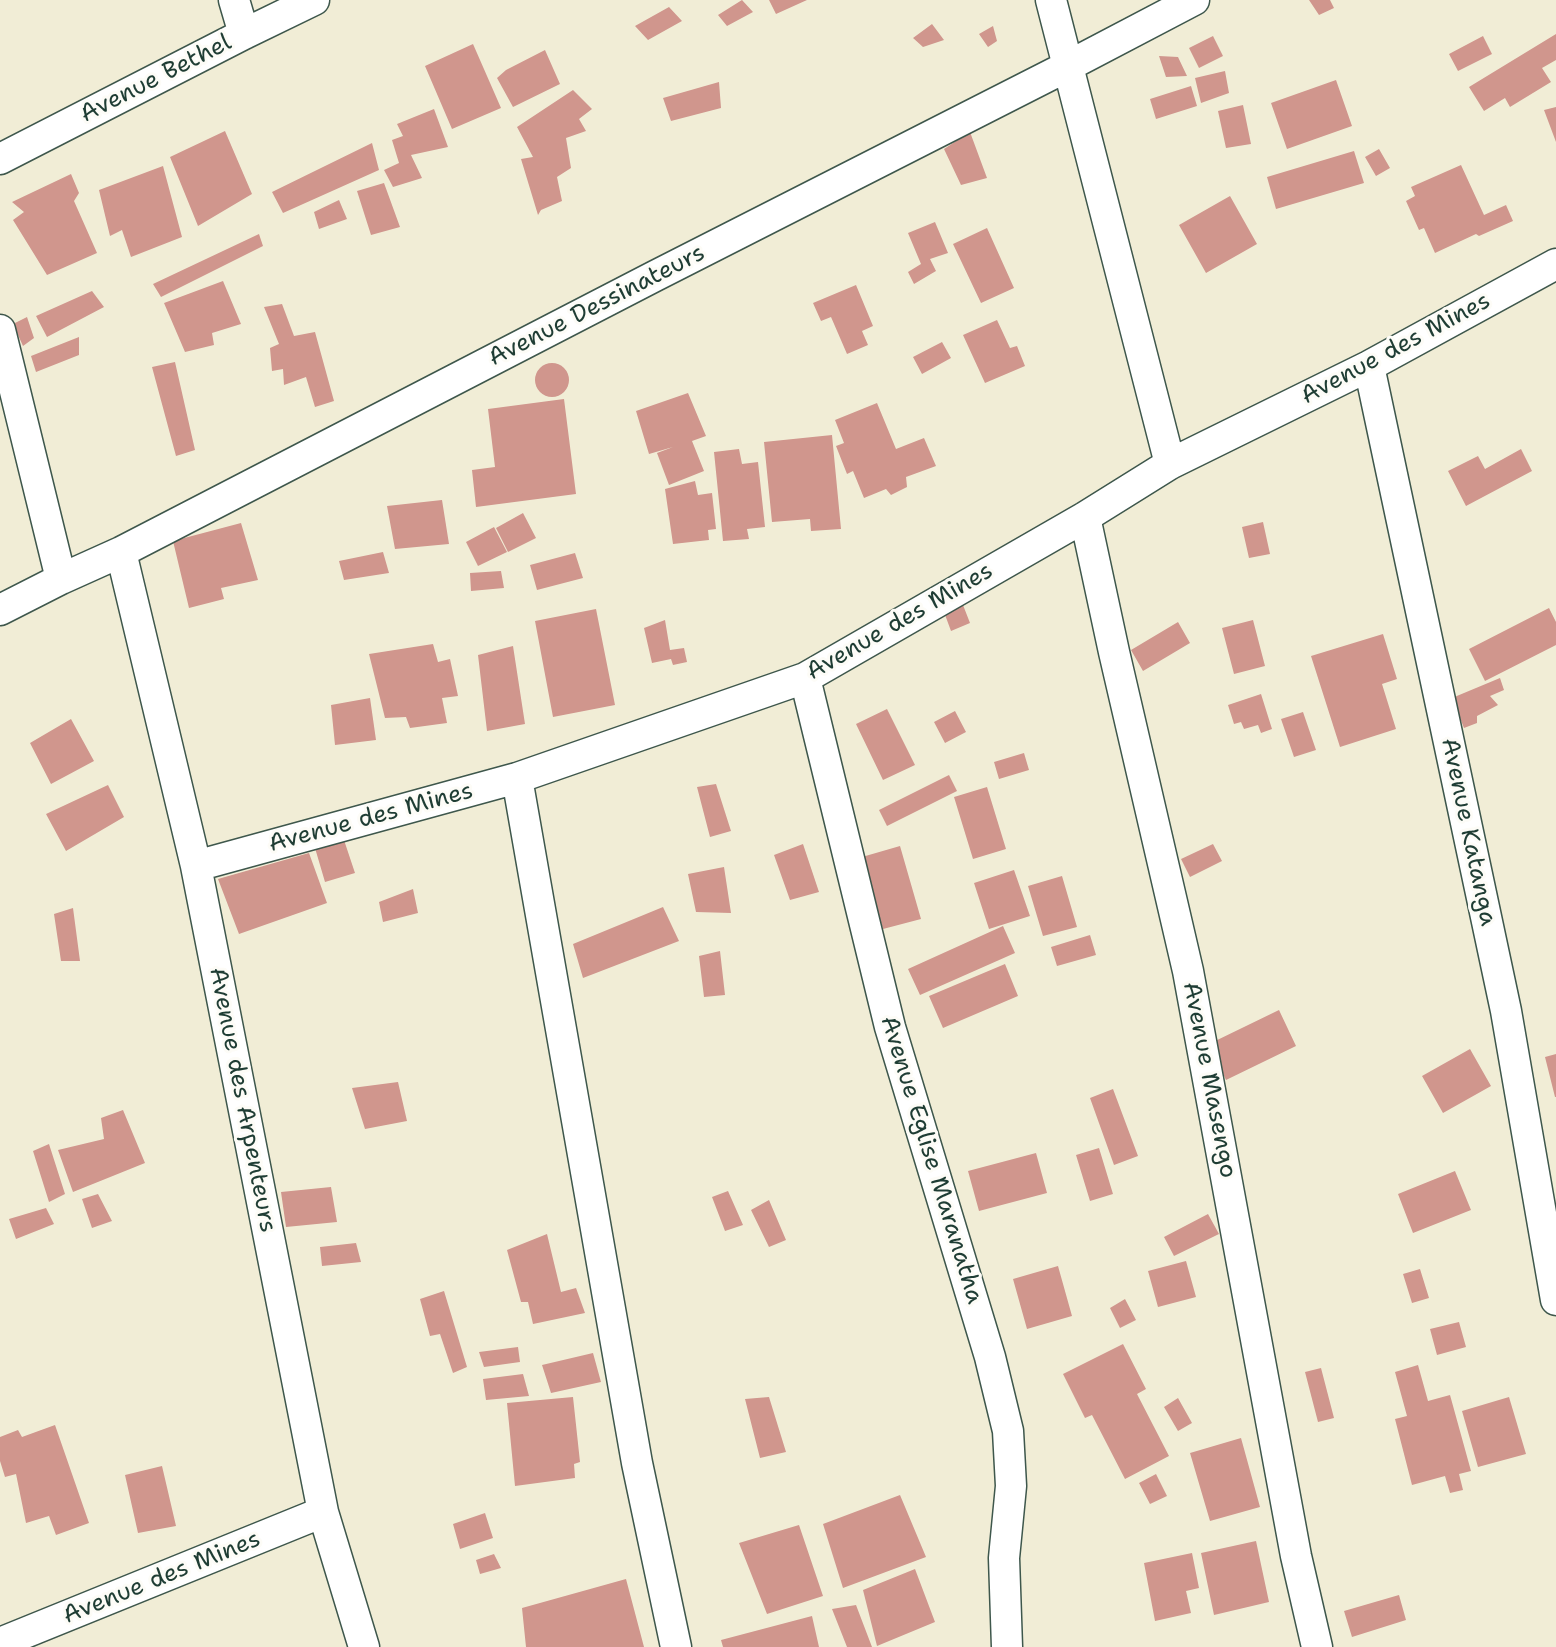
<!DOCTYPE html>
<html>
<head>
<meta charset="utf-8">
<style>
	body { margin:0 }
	canvas { display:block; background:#f1edd6 }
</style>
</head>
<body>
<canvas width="1556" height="1647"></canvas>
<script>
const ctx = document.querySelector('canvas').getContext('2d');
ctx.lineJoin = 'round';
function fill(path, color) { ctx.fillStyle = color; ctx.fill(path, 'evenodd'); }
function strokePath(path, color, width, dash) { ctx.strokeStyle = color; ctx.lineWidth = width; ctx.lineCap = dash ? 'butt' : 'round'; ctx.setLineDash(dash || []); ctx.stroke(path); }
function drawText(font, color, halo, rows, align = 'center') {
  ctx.font = font + ' "Shantell Sans",sans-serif'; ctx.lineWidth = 6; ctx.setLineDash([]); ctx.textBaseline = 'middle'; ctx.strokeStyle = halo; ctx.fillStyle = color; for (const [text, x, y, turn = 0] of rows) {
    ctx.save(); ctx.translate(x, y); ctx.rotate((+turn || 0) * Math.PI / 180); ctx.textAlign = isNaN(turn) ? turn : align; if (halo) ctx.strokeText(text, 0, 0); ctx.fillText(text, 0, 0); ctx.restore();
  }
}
fill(new Path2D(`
	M742,0L753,12L727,26L718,15Z
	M769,0H807L776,14Z
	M1309,0H1330L1334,8L1319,15Z
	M669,7L682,21L648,40L635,26Z
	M932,24L944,40L923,47L913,38Z
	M993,26L997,41L988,47L979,34Z
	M1556,34V60L1542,68L1551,82L1510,107L1505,98L1484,111L1469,87Z
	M1213,36L1223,56L1199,68L1189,48Z
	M1483,36L1492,54L1458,71L1449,54Z
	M473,44L501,108L452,129L425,66Z
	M545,50L560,84L513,107L497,78L506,70Z
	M1159,56L1178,57L1187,76L1166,77Z
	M1225,71L1229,93L1201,103L1195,78Z
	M1336,80L1352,126L1287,149L1271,103Z
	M719,82L721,108L671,121L663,98Z
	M1191,86L1197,106L1156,119L1150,99Z
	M573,90L592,109L579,119L586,131L566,138L571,168L557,177L562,201L541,210L538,215L521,159L533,157L517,127Z
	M1243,105L1251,144L1226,148L1218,111Z
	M1556,107V142L1544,110Z
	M434,109L448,147L411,155L422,178L393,187L384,170L399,163L392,140L403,136L397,124Z
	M225,131L252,194L198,226L170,157Z
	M970,132L987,178L961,185L944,149Z
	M372,143L379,170L283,213L272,192Z
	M1379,149L1390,168L1376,176L1365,157Z
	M1354,151L1364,183L1276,209L1267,177Z
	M1461,165L1484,215L1506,205L1513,221L1479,236L1476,234L1435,253L1424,228L1419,230L1406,201L1415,196L1411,187Z
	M163,166L182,237L131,257L122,230L110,236L99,190Z
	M71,174L79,193L74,201L97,253L47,275L13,220L24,212L12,202Z
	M384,183L400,227L371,235L357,191Z
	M1230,196L1257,244L1206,273L1179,225Z
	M339,200L347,219L319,229L314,212Z
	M935,222L948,253L930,259L936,271L914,284L908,272L921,264L908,233Z
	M987,228L1014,288L981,303L953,244Z
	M259,234L263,246L161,297L153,284Z
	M223,281L241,324L212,333L214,345L185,352L164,303Z
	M856,285L873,326L862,331L868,345L847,354L831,317L821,321L813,303Z
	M92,291L104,307L47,337L36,316Z
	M282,304L294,336L315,332L334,401L315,407L306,377L284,385L283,369L272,371L270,348L279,344L264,307Z
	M27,317L34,338L23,346L13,324Z
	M997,320L1010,348L1017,346L1025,366L985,383L963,335Z
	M79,337V355L36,372L31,356Z
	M942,342L951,358L922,374L913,357Z
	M175,362L195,450L176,456L152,367Z
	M535 380a17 17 0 1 1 34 0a17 17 0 1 1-34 0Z
	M688,393L706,436L692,441L704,471L669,485L657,453L673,447L649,454L636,411Z
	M564,399L576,494L476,507L472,470L495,467L488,409Z
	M877,403L896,449L924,438L936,466L906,477L907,487L891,495L886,489L864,498L853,471L847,474L836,446L844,443L835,420Z
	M832,435L841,529L811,531L810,519L772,522L764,442Z
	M739,449L742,464L758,462L765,527L747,529L749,539L723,541L714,452Z
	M1521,449L1532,471L1466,506L1448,471L1478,456L1485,469Z
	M695,481L698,495L712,493L716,529L708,530L709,540L673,544L665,489Z
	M442,500L449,544L395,549L387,506Z
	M523,513L536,538L508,552L496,528Z
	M1263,522L1270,554L1249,558L1242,527Z
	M241,523L258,580L221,588L224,599L189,608L173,541Z
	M494,527L507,552L478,566L466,542Z
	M383,552L389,573L344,580L339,561Z
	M575,553L583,578L537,590L530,565Z
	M501,571L504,588L471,591L470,573Z
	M963,605L970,623L951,631L944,612Z
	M1549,608L1556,622V645L1485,681L1469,649Z
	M596,609L615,705L553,717L535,621Z
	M665,620L670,650L684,648L687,662L673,665L671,659L652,663L644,628Z
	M1253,620L1265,666L1234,674L1222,628Z
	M1178,622L1190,643L1143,671L1131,650Z
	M1383,634L1397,679L1382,684L1396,729L1340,747L1311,656Z
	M433,644L438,662L450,659L458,696L442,698L447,723L410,728L406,717L385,718L369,654Z
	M513,646L525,724L487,731L478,655Z
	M1500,678L1504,690L1490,696L1498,705L1477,716V723L1464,728L1452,698Z
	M1261,694L1272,729L1261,733L1258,725L1244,729L1241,722L1234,724L1228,705Z
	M370,698L376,740L335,745L331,705Z
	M887,709L915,765L883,780L856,724Z
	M955,711L966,732L945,743L934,722Z
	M1303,712L1316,750L1294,757L1281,719Z
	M71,719L94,761L51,784L30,743Z
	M1024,753L1029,770L999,779L994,762Z
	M949,775L957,791L887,826L879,810Z
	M716,784L731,831L710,837L697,787Z
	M108,785L124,817L66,851L46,814Z
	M987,787L1006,849L973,859L954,797Z
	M343,837L355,873L325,882L315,848Z
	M803,844L819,892L790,900L774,855Z
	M1213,844L1222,861L1190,877L1181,859Z
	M900,846L921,919L883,929L862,857Z
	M309,853L327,903L239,934L218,879Z
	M724,867L731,913L696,912L688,874Z
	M1014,870L1030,916L989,929L974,883Z
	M1062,876L1077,927L1043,936L1028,886Z
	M413,889L418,913L383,922L379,902Z
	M663,907L679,941L583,978L573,944Z
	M73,908L80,961H61L54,914Z
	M1003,926L1015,953L920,995L908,969Z
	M1090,935L1096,955L1057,966L1051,947Z
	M720,951L725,995L704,997L699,956Z
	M1005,964L1018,996L943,1028L929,996Z
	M1279,1010L1296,1046L1226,1080L1209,1044Z
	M1470,1049L1491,1086L1443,1113L1422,1076Z
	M1556,1054V1097H1555L1545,1057Z
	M398,1082L407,1121L365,1129L352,1088Z
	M1113,1089L1138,1156L1114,1165L1090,1098Z
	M123,1110L145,1163L73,1192L58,1150L104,1139L101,1118Z
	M49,1144L65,1194L49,1202L33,1151Z
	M1099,1148L1113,1194L1090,1201L1076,1155Z
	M1036,1153L1047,1193L979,1211L968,1171Z
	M1455,1171L1471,1210L1413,1233L1398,1194Z
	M331,1187L337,1222L286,1227L281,1192Z
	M728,1191L743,1225L725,1231L712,1197Z
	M98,1194L112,1221L92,1228L82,1199Z
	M769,1200L786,1240L769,1247L751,1210Z
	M46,1208L54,1224L16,1239L9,1219Z
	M1208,1214L1219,1234L1174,1256L1164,1237Z
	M547,1234L561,1292L576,1288L585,1313L533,1324L528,1302H521L507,1250Z
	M356,1243L361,1262L322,1266L320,1247Z
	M1186,1261L1196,1297L1158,1307L1148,1271Z
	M1058,1266L1072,1316L1027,1329L1013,1279Z
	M1420,1269L1429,1298L1412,1303L1403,1274Z
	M444,1291L467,1367L453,1373L440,1334L430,1336L420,1299Z
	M1125,1299L1136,1320L1120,1328L1110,1308Z
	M1459,1322L1466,1347L1437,1355L1430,1329Z
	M1123,1344L1146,1389L1137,1394L1169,1456L1125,1479L1092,1415L1085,1418L1063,1374Z
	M518,1347L520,1362L484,1367L479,1352Z
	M593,1353L601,1382L551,1393L542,1365Z
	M1418,1365L1428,1401L1450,1395L1471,1471L1459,1474L1463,1490L1450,1493L1445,1476L1412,1485L1395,1419L1407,1416L1395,1372Z
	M1321,1368L1334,1418L1318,1422L1305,1372Z
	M523,1374L529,1396L486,1400L483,1379Z
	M573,1397L580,1462L574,1464L575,1478L515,1486L507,1403Z
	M769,1397L786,1452L760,1458L745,1399Z
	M1509,1397L1526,1454L1478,1467L1462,1411Z
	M1178,1398L1192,1423L1178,1431L1164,1407Z
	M55,1425L89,1523L56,1535L49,1516L26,1523L16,1474L5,1477L0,1461V1437L18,1430L22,1437Z
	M1241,1438L1260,1507L1210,1521L1190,1453Z
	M162,1466L176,1526L138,1533L125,1475Z
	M1156,1474L1167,1496L1150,1504L1139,1483Z
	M900,1495L926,1557L843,1588L823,1524Z
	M485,1513L493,1538L460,1549L453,1524Z
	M799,1525L823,1596L767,1614L739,1543Z
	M1256,1541L1269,1602L1214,1615L1201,1553Z
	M1192,1553L1199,1588L1186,1591L1191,1613L1155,1621L1144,1563Z
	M494,1554L501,1568L480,1574L476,1560Z
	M915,1569L935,1622L877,1646L863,1590Z
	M626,1579L644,1647H526L522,1608Z
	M1399,1595L1406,1620L1352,1637L1344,1611Z
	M856,1605L872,1647H847L832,1609Z
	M812,1616L819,1647H723L721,1640Z`), '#d0968d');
const minor = new Path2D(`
	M234,0L244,34
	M1051,0L1170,464
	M0,159L244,34L314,0
	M0,330L61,579
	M1369,366L1506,1011L1556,1300
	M1085,517L1114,652L1188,971L1296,1556L1317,1647
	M121,552L196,866L323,1512L364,1647
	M0,610L61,579L121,552L655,276L1068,66L1194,0
	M805,678L890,1027L990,1357L1008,1431L1011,1486L1004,1558L1007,1647
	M517,778L637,1463L676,1647
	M196,866L517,778L805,678L1085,517L1170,464L1369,366L1556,264
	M0,1643L323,1512`);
strokePath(minor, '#3e574c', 33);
strokePath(minor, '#fff', 30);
drawText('24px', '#1f3d34', '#fdfcf7', [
	["Avenue Bethel",156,79,-27],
	["Avenue Dessinateurs",597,306,-27],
	["Avenue des Mines",1396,349,-28],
	["Avenue des Mines",900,622,-30],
	["Avenue des Mines",371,818,-15],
	["Avenue Katanga",1468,832,78],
	["Avenue Masengo",1209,1080,79],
	["Avenue des Arpenteurs",242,1100,79],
	["Avenue Eglise Maranatha",931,1160,73],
	["Avenue des Mines",162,1578,-22]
]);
</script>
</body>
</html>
